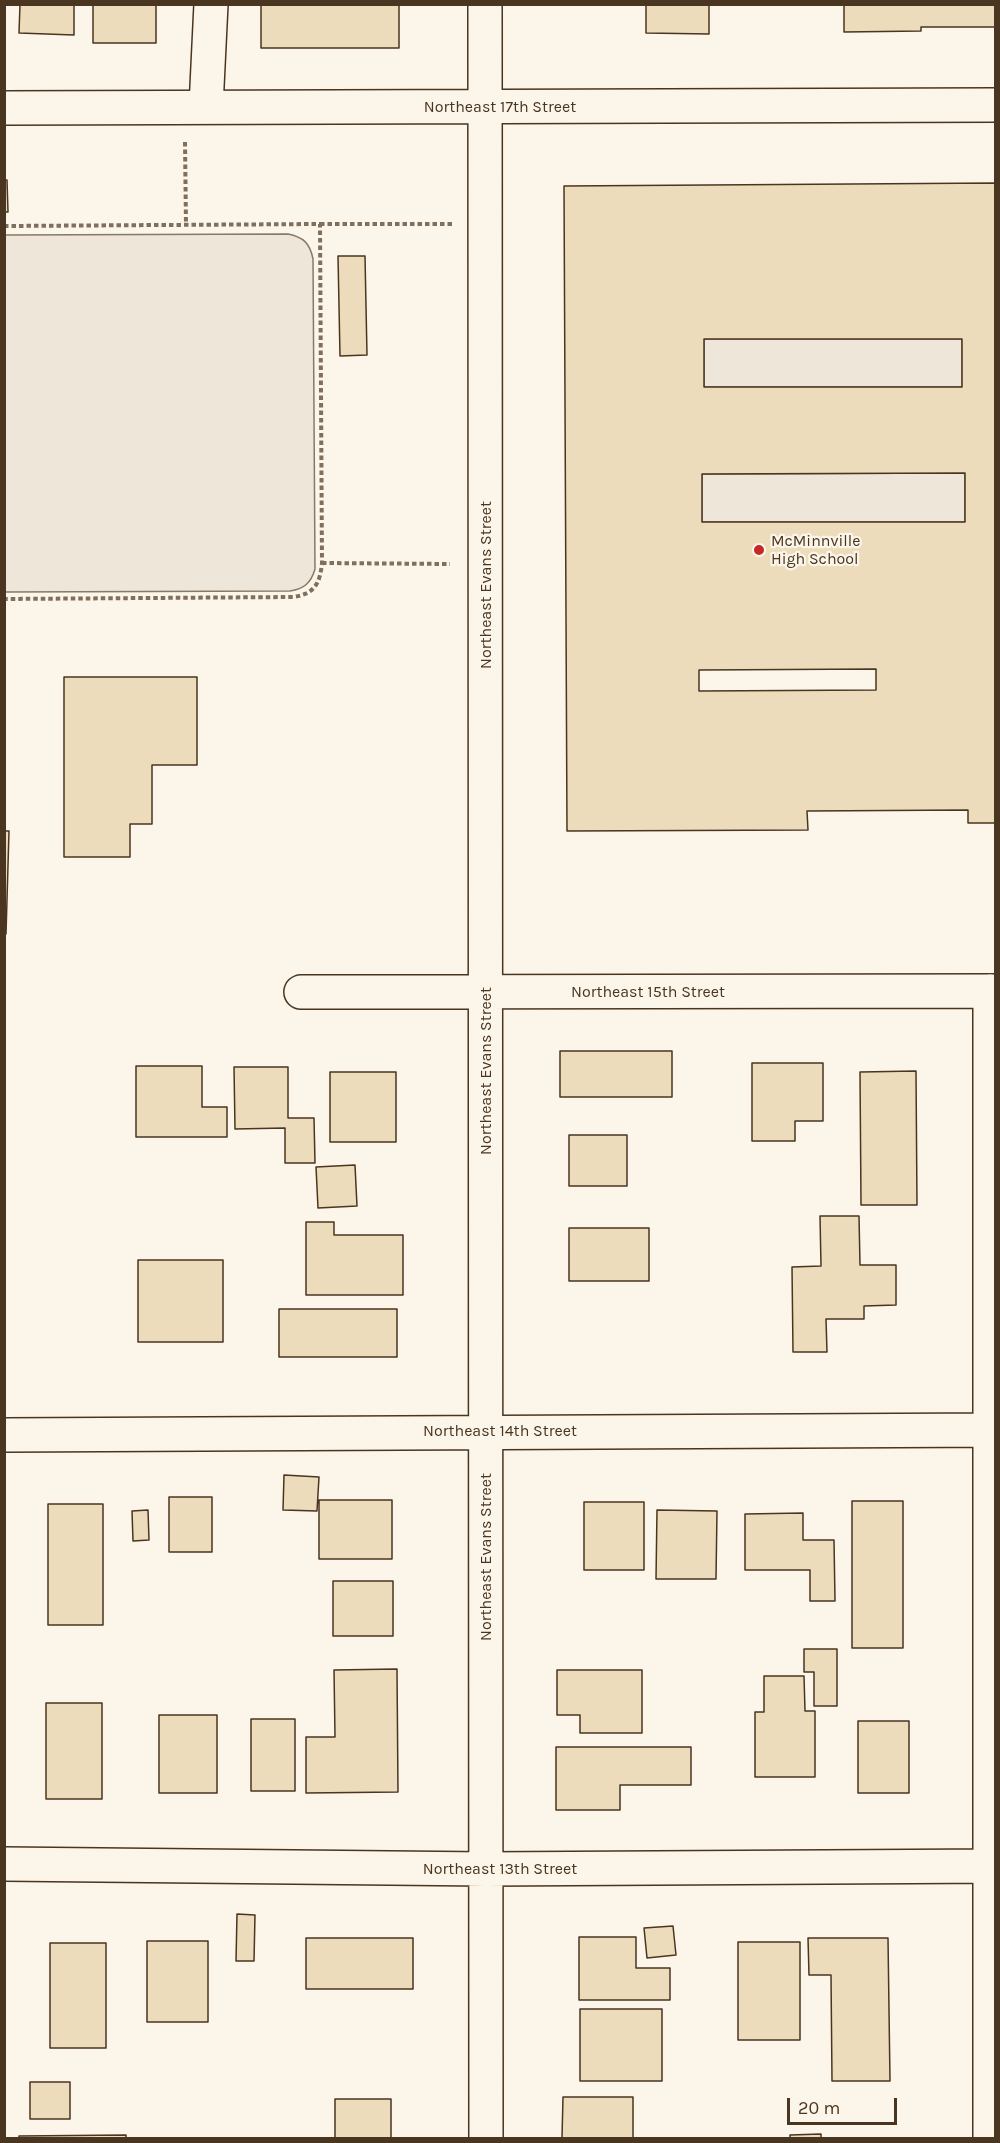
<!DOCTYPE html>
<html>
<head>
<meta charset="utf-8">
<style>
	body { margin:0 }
	#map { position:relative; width:1000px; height:2143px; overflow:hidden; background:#fbf6e9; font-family:Karla,sans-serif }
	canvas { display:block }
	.frame { position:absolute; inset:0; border:6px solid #4a3520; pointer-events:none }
	.scale { position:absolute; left:787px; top:2098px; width:110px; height:27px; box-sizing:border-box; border:3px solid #4a3520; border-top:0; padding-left:8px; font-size:18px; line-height:21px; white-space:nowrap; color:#4a3520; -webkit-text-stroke:4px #fbf6e9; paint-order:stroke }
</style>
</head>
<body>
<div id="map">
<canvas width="1000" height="2143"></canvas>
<div class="frame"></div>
<div class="scale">20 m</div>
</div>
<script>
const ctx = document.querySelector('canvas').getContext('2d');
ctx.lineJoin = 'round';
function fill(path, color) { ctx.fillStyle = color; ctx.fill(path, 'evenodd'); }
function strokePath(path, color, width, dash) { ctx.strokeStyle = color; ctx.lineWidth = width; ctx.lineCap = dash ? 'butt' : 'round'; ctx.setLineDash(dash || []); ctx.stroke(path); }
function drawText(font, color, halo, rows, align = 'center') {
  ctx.font = font + ' Karla,sans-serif'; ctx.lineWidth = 4.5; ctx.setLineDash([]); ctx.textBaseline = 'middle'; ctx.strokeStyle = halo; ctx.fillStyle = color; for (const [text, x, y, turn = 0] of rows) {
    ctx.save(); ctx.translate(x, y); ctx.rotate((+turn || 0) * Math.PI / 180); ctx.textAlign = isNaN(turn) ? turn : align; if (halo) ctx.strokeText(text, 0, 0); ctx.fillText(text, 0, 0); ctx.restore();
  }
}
const green = new Path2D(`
	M288,234C303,237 310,243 313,259L315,569C311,583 304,589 290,591L5,592V235Z
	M704,339H962V387H704Z
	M965,473V522H702V474Z`);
fill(green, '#ede6d9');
strokePath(green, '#887966', 1.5);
const building = new Path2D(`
	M20,4H74V35L19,33Z
	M93,4H156V43H93Z
	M261,4H399V48H261Z
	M646,4H709V34L646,33Z
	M844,4H996V27H921V31L844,32Z
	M4,180H7L8,212H4Z
	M996,183V823H968V810L807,811L808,830L567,831L564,186ZM704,339H962V387H704ZM965,473V522H702V474ZM876,669V690L699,691V670Z
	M338,256H365L367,355L340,356Z
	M64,677H197V765H152V824H130V857H64Z
	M4,831H9L6,934H4Z
	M560,1051H672V1097H560Z
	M752,1063H823V1121H795V1141H752Z
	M136,1066H202V1107H227V1137H136Z
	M234,1067H288V1118H314L315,1163H285V1128L235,1129Z
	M916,1071L917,1205H861L860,1072Z
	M330,1072H396V1142H330Z
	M569,1135H627V1186H569Z
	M355,1165L357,1206L318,1208L316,1167Z
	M820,1216H859L860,1265H896V1305L864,1306V1319H826L827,1352H793L792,1267L821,1266Z
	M306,1222H334V1235H403V1295H306Z
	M569,1228H649V1281H569Z
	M138,1260H223V1342H138Z
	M279,1309H397V1357H279Z
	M284,1475L319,1477L317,1511L283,1510Z
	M169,1497H212V1552H169Z
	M319,1500H392V1559H319Z
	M852,1501H903V1648H852Z
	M584,1502H644V1570H584Z
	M48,1504H103V1625H48Z
	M148,1510L149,1540L133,1541L132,1511Z
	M657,1510L717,1511L716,1579H656Z
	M803,1513V1540H834L835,1601H810V1570H745V1514Z
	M333,1581H393V1636H333Z
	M804,1649H837V1706H814V1672H804Z
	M397,1669L398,1792L306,1793V1737H335L334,1670Z
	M557,1670H642V1733H580V1715H557Z
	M764,1676H804L805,1711H815V1777H755V1712H764Z
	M46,1703H102V1799H46Z
	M159,1715H217V1793H159Z
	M251,1719H295V1791H251Z
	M858,1721H909V1793H858Z
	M556,1747H691V1785H620V1810H556Z
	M237,1914L255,1915L254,1961H236Z
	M673,1926L676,1955L647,1958L644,1928Z
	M579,1937H636V1968H670V2000H579Z
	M306,1938H413V1989H306Z
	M808,1938H888L890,2081H832L831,1975H809Z
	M147,1941H208V2022H147Z
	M738,1942H800V2040H738Z
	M50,1943H106V2048H50Z
	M580,2009H662V2081H580Z
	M30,2082H70V2119H30Z
	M563,2097H633V2138H562Z
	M335,2099H391V2138H335Z
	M821,2134V2138H790V2135Z
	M126,2135V2138H19V2136Z`);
fill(building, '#ecdcbc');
strokePath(building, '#4a3520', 1.5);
const minor = new Path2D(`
	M485,4L486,2138
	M206,107L211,4
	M4,108L996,105
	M990,991V2138
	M301,992L996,991
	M4,1435L996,1430
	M4,1864L486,1869L996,1866`);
strokePath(minor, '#4a3520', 36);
strokePath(new Path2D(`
	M185,142L186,225
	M320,224H452
	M4,226L320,224L322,563C320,583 315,594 293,597L4,599
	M322,563L450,564`), '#7f6f5c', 4, [4.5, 3]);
strokePath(minor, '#fbf6e9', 33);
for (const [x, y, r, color] of [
	[759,550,6,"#c62828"]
]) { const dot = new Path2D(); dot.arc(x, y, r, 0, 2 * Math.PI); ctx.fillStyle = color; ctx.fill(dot); strokePath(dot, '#fbf6e9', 2); }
drawText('16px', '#4a3520', '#fbf6e9', [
	["Northeast 17th Street",500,107],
	["Northeast Evans Street",486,585,-90],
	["Northeast 15th Street",648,992],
	["Northeast Evans Street",486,1071,-90],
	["Northeast 14th Street",500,1431],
	["Northeast Evans Street",486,1557,-90],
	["Northeast 13th Street",500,1869]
]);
drawText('16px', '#4a3520', '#fbf6e9', [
	["McMinnville",771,541],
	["High School",771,559]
], 'left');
</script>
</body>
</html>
